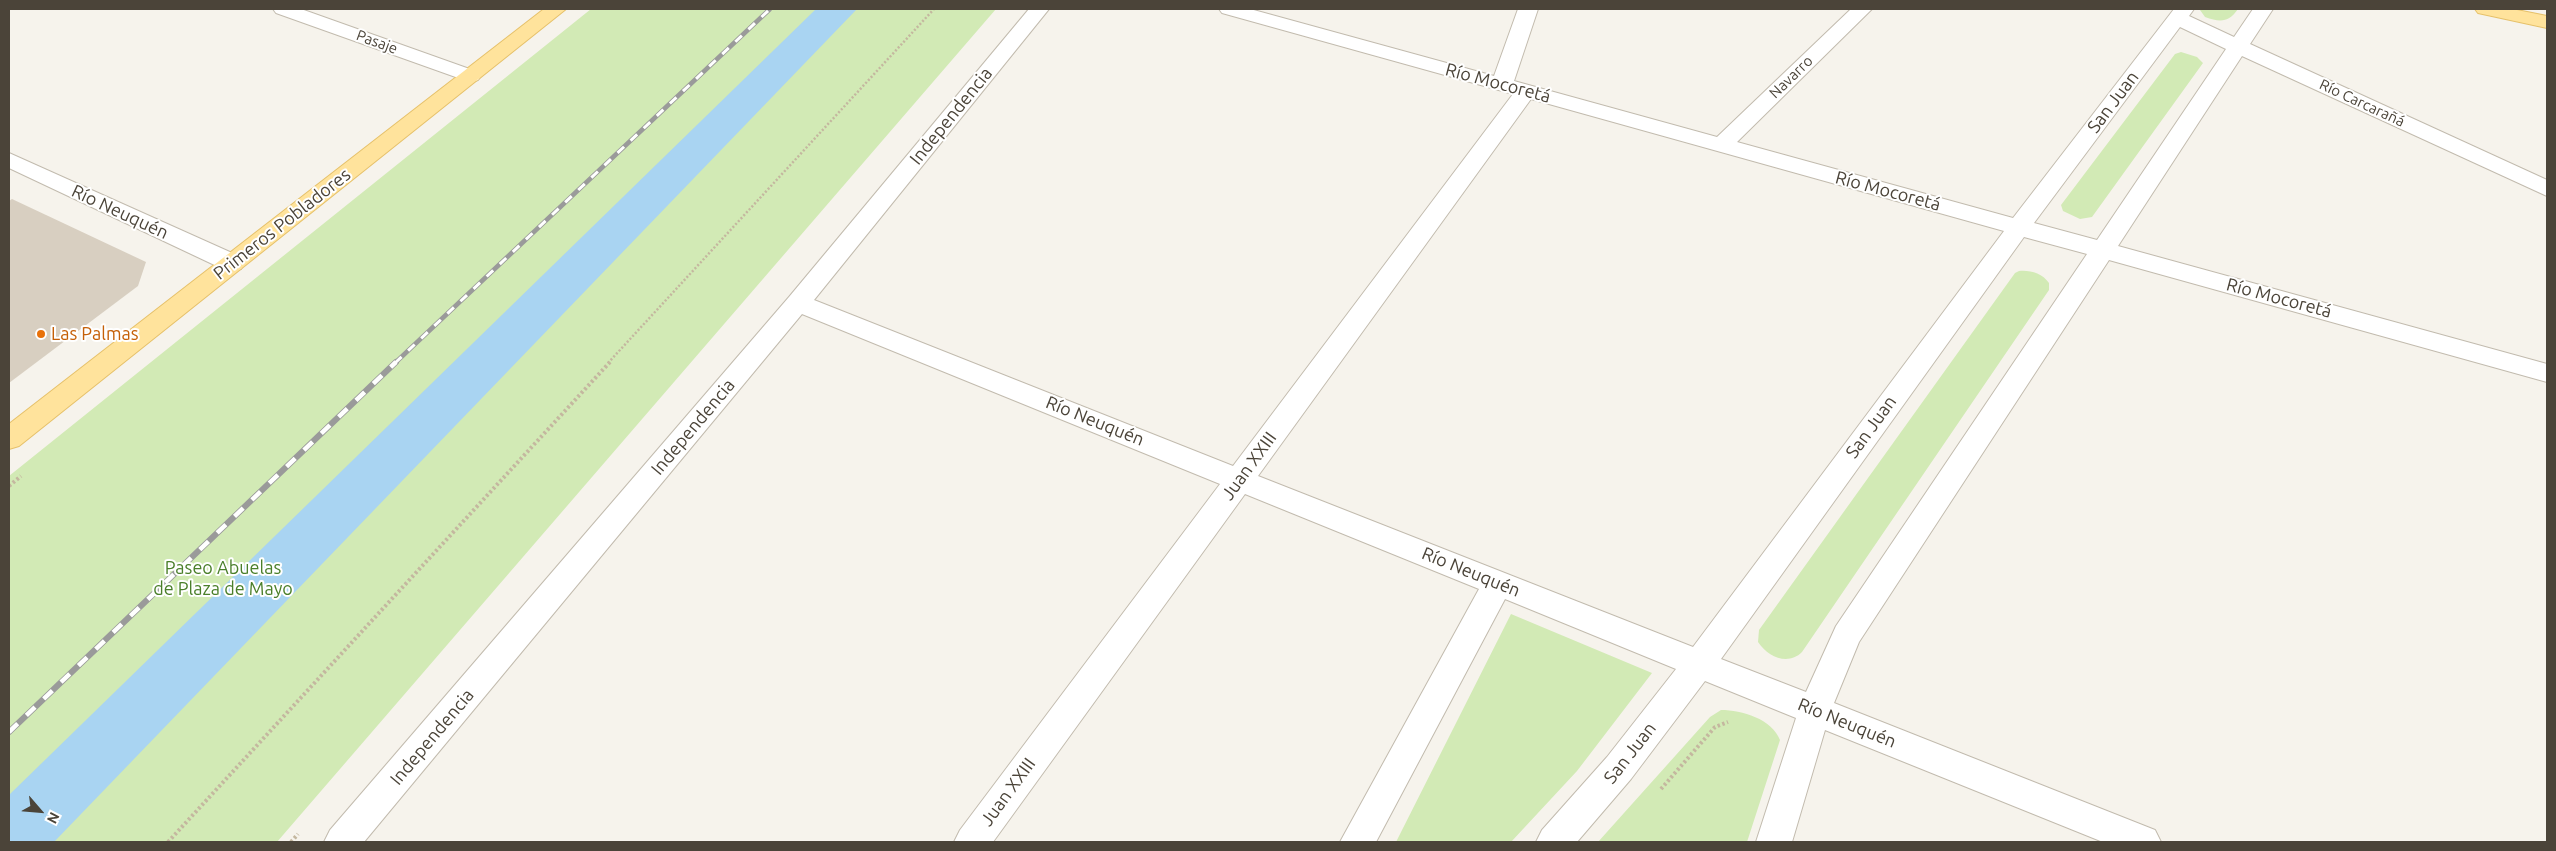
<!DOCTYPE html>
<html>
<head>
<meta charset="utf-8">
<style>
	body { margin:0 }
	#map { position:relative; width:2556px; height:851px; overflow:hidden; background:#f6f3ec; font-family:Ubuntu,sans-serif }
	canvas { display:block }
	.frame { position:absolute; inset:0; border:10px solid #4b4439; pointer-events:none }
	.north { position:absolute; left:15px; top:786px; width:50px; height:50px; -webkit-text-stroke:4px #fff; paint-order:stroke; rotate:117deg; font-size:14px; font-weight:700; line-height:20px; text-align:center; color:#4b4439 }
	.north::after { content:''; display:block; margin:auto; width:18px; height:22px; background:#4b4439; clip-path:polygon(50% 0,100% 100%,50% 72%,0 100%) }
</style>
</head>
<body>
<div id="map">
<canvas width="2556" height="851"></canvas>
<div class="frame"></div>
<div class="north">N</div>
</div>
<script>
const ctx = document.querySelector('canvas').getContext('2d');
ctx.lineJoin = 'round';
function fill(path, color) { ctx.fillStyle = color; ctx.fill(path, 'evenodd'); }
function strokePath(path, color, width, dash) { ctx.strokeStyle = color; ctx.lineWidth = width; ctx.lineCap = dash ? 'butt' : 'round'; ctx.setLineDash(dash || []); ctx.stroke(path); }
function drawText(font, color, halo, rows, align = 'center') {
  ctx.font = font + ' Ubuntu,sans-serif'; ctx.lineWidth = 4; ctx.setLineDash([]); ctx.textBaseline = 'middle'; ctx.strokeStyle = halo; ctx.fillStyle = color; for (const [text, x, y, turn = 0] of rows) {
    ctx.save(); ctx.translate(x, y); ctx.rotate((+turn || 0) * Math.PI / 180); ctx.textAlign = isNaN(turn) ? turn : align; if (halo) ctx.strokeText(text, 0, 0); ctx.fillText(text, 0, 0); ctx.restore();
  }
}
fill(new Path2D(`
	M591,9H996L277,842H9V476Z
	M2238,9C2229,22 2221,23 2205,17L2200,10Z
	M2181,52L2197,57L2203,63L2092,217L2080,219L2063,211L2061,205L2175,54Z
	M2019,271C2030,270 2042,273 2049,283V290L1802,652C1788,666 1768,657 1758,642L1759,630L2015,273Z
	M1511,614L1652,673L1577,771L1511,842H1396Z
	M1721,710C1742,710 1772,719 1780,740L1747,842H1598L1710,717Z`), '#d2eab5');
fill(new Path2D(`
	M816,9H857L54,842H9V795Z`), '#a9d4f2');
fill(new Path2D(`
	M12,199L146,262L138,286L9,383V201Z`), '#d8cfc1');
const minor = new Path2D(`
	M273,9H301L478,72L481,76L478,80L471,82L464,80L276,13Z
	M1029,9H1049L814,300L1233,466L1513,94L1222,13L1219,9H1250L1494,76L1518,9H1538L1514,81L1717,137L1851,9H1872L1737,142L2013,218L2174,9H2194L2189,16L2234,37L2253,9H2273L2250,44L2547,180V196L2242,56L2118,246L2547,364V382L2109,260L1859,642L1834,703L2155,830L2161,842H2103L1825,730L1792,842H1756L1796,718L1705,681L1631,779L1577,842H1536L1542,830L1607,757L1676,669L1505,599L1376,842H1340L1479,589L1245,494L993,842H954L960,830L1220,484L802,314L364,842H324L330,830L789,297ZM2180,27L2226,49L2097,240L2034,223ZM1531,99L2004,231L1693,647L1258,476ZM2024,237L2087,254L1836,626L1806,692L1721,659Z
	M9,153L241,257L244,263L241,269L232,271L223,269L9,168Z`);
const major = new Path2D(`
	M544,9H566L19,446L9,449V424Z
	M2475,9H2512L2547,16V28L2478,13Z`);
strokePath(minor, '#c2bbae', 2);
strokePath(major, '#e6c16a', 2);
strokePath(new Path2D(`
	M608,363L934,9`), '#c4b79f', 2.5, [2, 2]);
strokePath(new Path2D(`
	M9,486L21,476
	M1661,789L1715,727L1728,722
	M168,842L610,362
	M291,842L298,834`), '#c4b79f', 4, [2.5, 2.5]);
fill(minor, '#fff');
fill(major, '#ffe39c');
const railFar1 = new Path2D(`
	M395,363L770,9`);
const rail = new Path2D(`
	M9,732L396,362`);
strokePath(railFar1, '#9a9a9a', 4.5);
strokePath(rail, '#9a9a9a', 6);
strokePath(railFar1, '#fff', 3, [9]);
strokePath(rail, '#fff', 4.5, [12]);
for (const [x, y, r, color] of [
	[41,334,5,"#e8710a"]
]) { const dot = new Path2D(); dot.arc(x, y, r, 0, 2 * Math.PI); ctx.fillStyle = color; ctx.fill(dot); strokePath(dot, '#fff', 2); }
drawText('15px', '#4b4439', '#fff', [
	["Pasaje",377,42,20],
	["Navarro",1791,77,-44],
	["Río Carcarañá",2362,103,25]
]);
drawText('18px', '#4b4439', '#fff', [
	["Río Mocoretá",1498,83,15],
	["San Juan",2113,102,-53],
	["Independencia",951,116,-51],
	["Río Mocoretá",1888,191,15],
	["Río Neuquén",120,212,25],
	["Primeros Pobladores",282,224,-38],
	["Río Mocoretá",2279,298,15],
	["Río Neuquén",1095,421,22],
	["Independencia",693,427,-50],
	["San Juan",1871,427,-54],
	["Juan XXIII",1249,466,-54],
	["Río Neuquén",1471,572,22],
	["Río Neuquén",1847,723,22],
	["Independencia",432,737,-50],
	["San Juan",1630,753,-52],
	["Juan XXIII",1008,792,-54]
]);
drawText('18px', '#c56008', '#fff', [
	["Las Palmas",51,334]
], 'left');
drawText('18px', '#4a7f2a', '#fff', [
	["Paseo Abuelas",223,568],
	["de Plaza de Mayo",223,589]
]);
</script>
</body>
</html>
